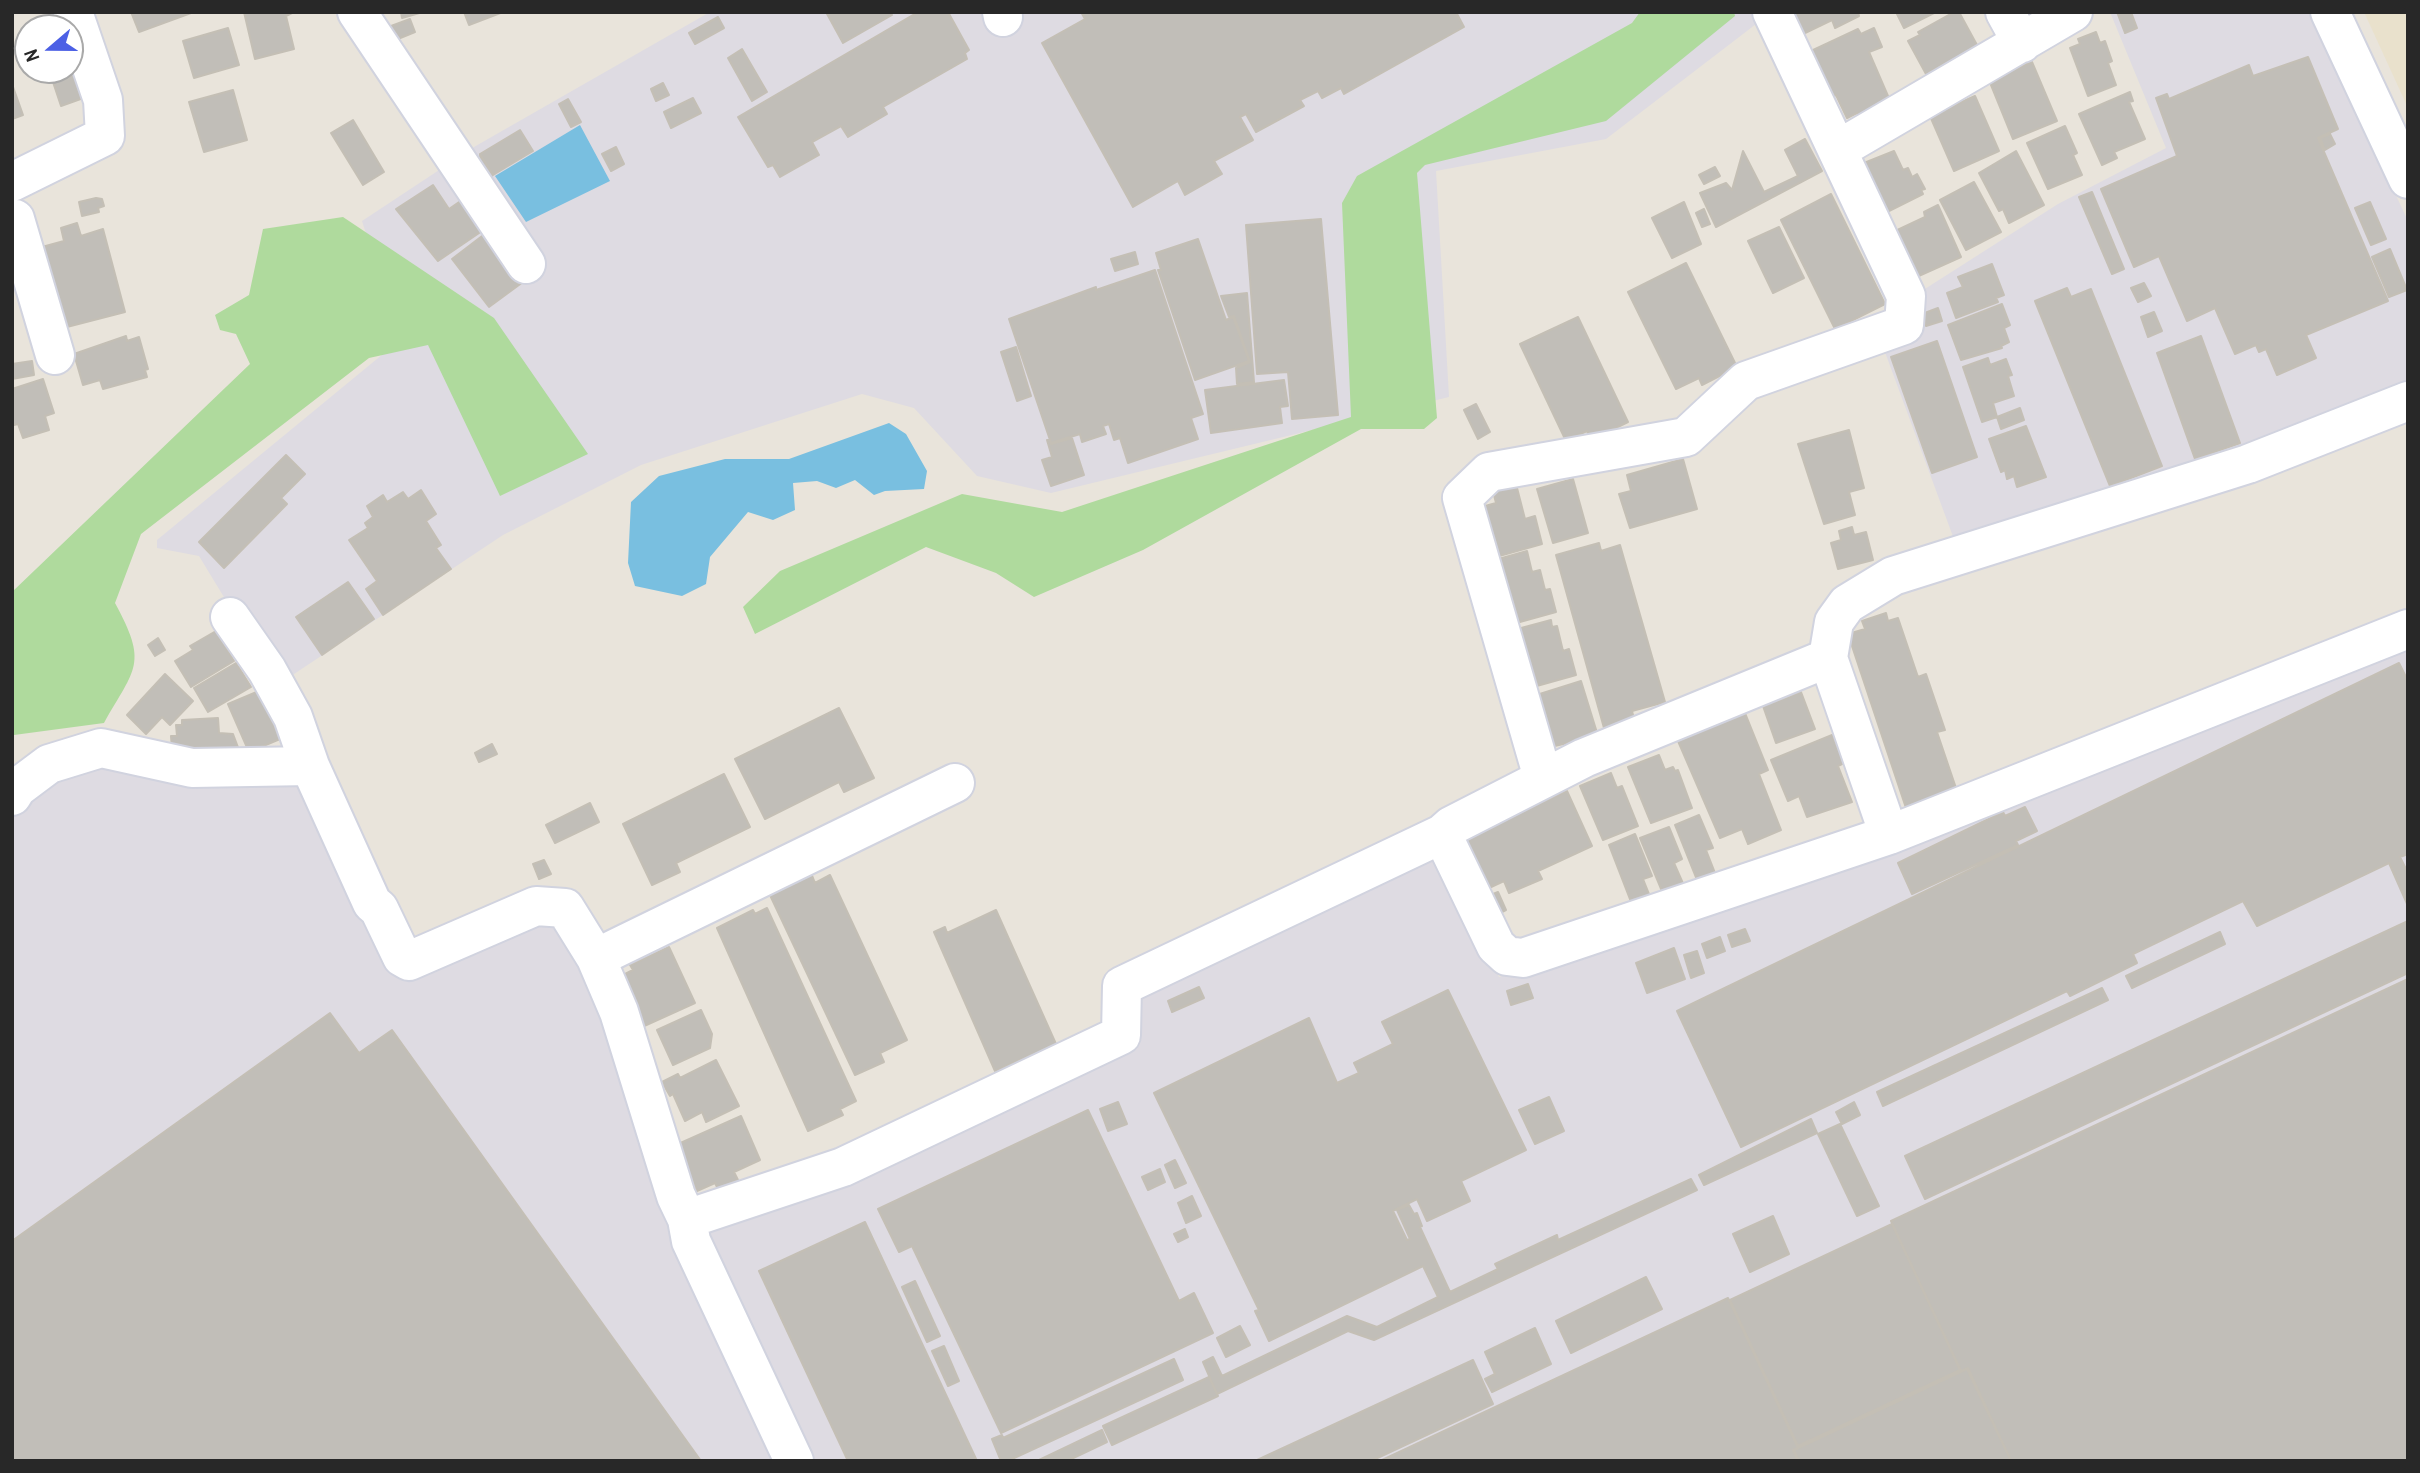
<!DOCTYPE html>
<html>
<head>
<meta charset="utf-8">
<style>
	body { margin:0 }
	#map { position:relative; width:2420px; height:1473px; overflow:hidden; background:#e9e4db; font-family:"Archivo Narrow",sans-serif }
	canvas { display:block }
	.frame { position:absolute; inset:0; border:14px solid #282828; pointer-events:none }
	.north { position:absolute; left:14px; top:14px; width:70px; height:70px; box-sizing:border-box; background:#fff; border:2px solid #a9a9a9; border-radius:50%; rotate:250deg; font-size:19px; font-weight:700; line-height:28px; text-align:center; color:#282828 }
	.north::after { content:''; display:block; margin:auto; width:24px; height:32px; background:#4c60e5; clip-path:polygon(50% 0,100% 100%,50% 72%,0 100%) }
</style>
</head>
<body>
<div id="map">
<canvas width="2420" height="1473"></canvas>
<div class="frame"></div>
<div class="north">N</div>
</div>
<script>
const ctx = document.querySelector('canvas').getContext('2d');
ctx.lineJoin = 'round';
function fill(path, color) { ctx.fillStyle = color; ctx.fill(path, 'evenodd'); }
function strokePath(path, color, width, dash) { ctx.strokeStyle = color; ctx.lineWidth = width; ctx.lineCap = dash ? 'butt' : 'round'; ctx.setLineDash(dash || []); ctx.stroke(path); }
fill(new Path2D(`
	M710,12H1756L1760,21L1606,139L1436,171L1449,397L1051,493L977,476L914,408L862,394L641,465L503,535L282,682L233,612L199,556L157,548V540L400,340L362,221L474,147Z
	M2110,12H2310L2408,221V387L2181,470L1955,542L1882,344L1917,294L2058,204L2166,148Z
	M2408,639V1461H807L705,1241L713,1222L856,1176L1132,1005L1145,988L1428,852L1445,860L1499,977L1894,848Z
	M71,765L294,777L405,974L540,916L562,922L780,1461H12V818L29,791Z`), '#dedbe2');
fill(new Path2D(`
	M2364,12H2408V108Z`), '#e9e1cc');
fill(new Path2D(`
	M1640,12H1734L1735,16L1606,121L1425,165L1417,173L1437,418L1424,429H1361L1143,550L1034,597L996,573L926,547L755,634L743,607L780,571L962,494L1062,512L1351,417L1342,203L1357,176L1632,23Z
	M343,217L494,318L588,454L500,496L428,345L369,358L141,534L115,603C148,664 136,667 104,723L14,735L12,592L250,364L236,334L220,330L215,315L249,295L263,229Z`), '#afda9d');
fill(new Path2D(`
	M580,125L610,181L526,222L495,176Z
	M889,423L906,434L927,471L924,489L885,491L874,495L855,480L836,488L817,481L793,483L795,510L773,520L748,512L710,557L706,584L682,596L635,586L628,563L631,502L659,476L725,459H789Z`), '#79bfe0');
const building = new Path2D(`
	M131,12H190L191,13L139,32Z
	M244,12H294L286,16L294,49L255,59Z
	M401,12H423L402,18Z
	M464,12H503L469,25Z
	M826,12H890L892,15L843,43Z
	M918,12H948L969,50L965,53L967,59L883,107L887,114L848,137L841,126L812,142L819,155L780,177L773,165L768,167L738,117Z
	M1081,12H1456L1464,27L1344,94L1341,88L1322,98L1318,91L1300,100L1304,106L1256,132L1246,114L1240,117L1253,140L1214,161L1222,174L1185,195L1178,181L1133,207L1042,43L1085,19Z
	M1792,12H1858L1859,16L1835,28L1832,20L1803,34Z
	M1896,12H1936L1904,28Z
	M1954,12H1959L1977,45L1971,48L1974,53L1950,67L1947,62L1926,74L1908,41L1920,35L1918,32Z
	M2117,12H2131L2137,28L2125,33Z
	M718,17L724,28L695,44L689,33Z
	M410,19L415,32L388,43L383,29Z
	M228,28L239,65L194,78L183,41Z
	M1874,28L1882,47L1869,52L1891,103L1859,117L1857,113L1847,118L1836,95L1830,97L1811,51L1858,29L1861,34Z
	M2096,32L2100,43L2105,41L2112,61L2108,63L2116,85L2088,96L2070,48L2080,44L2078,39Z
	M742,49L767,92L752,101L728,58Z
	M2308,57L2338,129L2318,138L2388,301L2306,335L2316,358L2277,375L2266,349L2259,352L2256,345L2235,354L2215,308L2187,321L2159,256L2134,267L2101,189L2177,156L2156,98L2167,94L2169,99L2249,65L2253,76Z
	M2032,62L2057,121L2013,139L1989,80Z
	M80,72L89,96L61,106L53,82Z
	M663,83L669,95L656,101L651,89Z
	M12,84L23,115L12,119Z
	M233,90L247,140L204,152L189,102Z
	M2130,92L2133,101L2129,102L2145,139L2114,152L2117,158L2102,165L2079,114Z
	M1975,96L1999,151L1954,171L1930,116Z
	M693,98L701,113L671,128L664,112Z
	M568,99L581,122L571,127L559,104Z
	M353,120L384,172L363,185L331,133Z
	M2065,126L2077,153L2073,155L2082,175L2048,189L2027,143Z
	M520,130L533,151L493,175L480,154Z
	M2330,134L2335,144L2325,150L2320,138Z
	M1805,139L1822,171L1716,227L1700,193L1726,183L1732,190L1743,151L1764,192L1798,176L1785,150Z
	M616,147L624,164L611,171L602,154Z
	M1894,151L1903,170L1908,168L1912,177L1917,174L1925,189L1921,190L1923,194L1881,215L1859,165Z
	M2016,151L2044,205L2009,223L2003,209L1999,211L1979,173Z
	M480,154L493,175L488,179L481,171Z
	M1715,167L1720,176L1704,184L1699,175Z
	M1974,182L2001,232L1966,250L1940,200Z
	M433,185L449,209L462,200L482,231L438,261L396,209Z
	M2092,192L2124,269L2112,274L2079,197Z
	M1831,194L1885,304L1835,329L1781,220Z
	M96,198L102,199L104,206L98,208L99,212L82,216L79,202Z
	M1684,202L1701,244L1672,258L1652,218Z
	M2370,202L2386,239L2371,245L2355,208Z
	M1938,205L1961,257L1912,279L1891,233L1925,217L1924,212Z
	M1704,209L1710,224L1702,227L1696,213Z
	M1321,219L1338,415L1292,419L1288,372L1257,374L1246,225Z
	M77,223L81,236L103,229L125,312L63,328L42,247L64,241L61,228Z
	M1779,227L1804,278L1773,293L1748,241Z
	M486,233L523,282L489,307L452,259Z
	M1198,239L1226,320L1233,317L1249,361L1195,380L1158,270H1161L1156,253Z
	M2390,249L2407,290L2389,297L2372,257Z
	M1135,252L1138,264L1115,271L1111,259Z
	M1686,263L1737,367L1702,385L1699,378L1676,389L1628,292Z
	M1992,264L2004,295L1996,298L1998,302L1956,318L1947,293L1963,287L1958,277Z
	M1155,270L1203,414L1191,418L1198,439L1128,463L1120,438L1114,440L1109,424L1103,426L1106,434L1082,442L1080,434L1051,443L1009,319L1096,287V290Z
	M2144,283L2151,296L2138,302L2131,288Z
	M2067,288L2071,297L2091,289L2162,466L2110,486L2035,301Z
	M1247,293L1254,382L1237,384L1236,368L1250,362L1234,316L1229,317L1221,296Z
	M2002,304L2010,325L2004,328L2009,342L2001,346L2002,348L1961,360L1948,325Z
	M1938,308L1942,321L1926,326L1922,314Z
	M2154,312L2162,331L2148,337L2141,317Z
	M1578,317L1628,422L1591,440L1587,431L1566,441L1520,344Z
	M126,336L127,341L139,337L148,369L145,370L147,377L103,389L100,380L83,385L74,354Z
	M2201,336L2240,443L2195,459L2157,353Z
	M1937,341L1977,457L1932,473L1891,357Z
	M1016,347L1031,396L1017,401L1001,352Z
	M1988,358L1990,365L2006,359L2012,375L2008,376L2014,396L1993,403L1997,417L2020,408L2024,420L2001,429L1997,417L1982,422L1963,367Z
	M32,361L34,375L12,379V364Z
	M43,379L54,413L45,416L49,430L23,438L18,424L14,425L12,419V389Z
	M1284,380L1288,406L1280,407L1282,423L1211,433L1205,390Z
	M1476,404L1490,432L1478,439L1464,410Z
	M2026,426L2046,477L2017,487L2014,476L2007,479L2005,470L2001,472L1989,439Z
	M1849,430L1864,488L1849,492L1855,515L1824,524L1798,444Z
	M1072,438L1084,475L1051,486L1042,460L1052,457L1047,440H1050L1051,444Z
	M286,455L305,474L281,498L287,504L224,568L199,542Z
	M1683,459L1697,509L1630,528L1619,494L1631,491L1627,475Z
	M1573,479L1588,533L1553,543L1537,489Z
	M1516,484L1525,519L1535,516L1542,544L1492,558L1478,508L1496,503L1493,491Z
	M421,490L436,514L426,521L441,545L436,548L451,569L383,615L366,589L377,581L349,540L368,528L365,523L373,517L367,506L383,495L387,502L403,492L408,499Z
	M1852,527L1854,535L1866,532L1873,560L1838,569L1831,543L1841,540L1839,531Z
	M1599,543L1601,551L1620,545L1665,702L1632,711L1634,719L1604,728L1556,555Z
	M1527,551L1532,572L1540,570L1545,590L1550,589L1556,612L1509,625L1495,560Z
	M348,582L374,619L322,655L296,617Z
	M1886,613L1888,621L1898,618L1918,677L1926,674L1945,730L1937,732L1957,791L1906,808L1848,634L1865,629L1862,621Z
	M1551,620L1552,627L1557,626L1563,651L1569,649L1576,675L1526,689L1510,631Z
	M216,631L234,661L191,687L175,661L193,650L190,646Z
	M158,638L165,650L155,656L148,645Z
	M236,663L251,687L208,712L194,688Z
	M2399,663L2408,681V854L2400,857L2408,873V906L2389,863L2257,926L2243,901L2133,954L2137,963L2070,996L2067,991L1741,1147L1677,1011Z
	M165,674L193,701L170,725L162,717L146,734L127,715Z
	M1581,681L1598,736L1546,748L1527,698Z
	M259,691L280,739L249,752L228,704Z
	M1801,692L1815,729L1776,743L1763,706Z
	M839,708L874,778L844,792L839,782L765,819L735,759Z
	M1745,713L1768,770L1759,774L1781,830L1748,844L1742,829L1720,838L1678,741Z
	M218,718L219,733L233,734L239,750L196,754L195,748L172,750L171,736H177L176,725H182V720Z
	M1832,735L1844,763L1838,766L1852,802L1807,817L1799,796L1788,801L1771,760Z
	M492,744L497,754L479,762L475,753Z
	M1659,755L1665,770L1673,767L1675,771L1678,770L1692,808L1651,823L1628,767Z
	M1611,773L1617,788L1622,786L1638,826L1603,840L1580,786Z
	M724,774L750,827L676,863L680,872L652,885L623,824Z
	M1567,791L1592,846L1538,871L1542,879L1509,893L1504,881L1489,888L1465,837Z
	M590,803L599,822L555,843L546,825Z
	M2025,807L2037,831L2016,841L2018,845L1912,894L1898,863L2003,812L2005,816Z
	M1699,815L1713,848L1706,850L1715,873L1697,880L1675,825Z
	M1669,827L1682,859L1674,863L1685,888L1664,896L1640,838Z
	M1635,834L1652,876L1643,879L1651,899L1633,907L1609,845Z
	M544,860L551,874L539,879L533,864Z
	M811,873L815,883L830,875L907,1040L880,1053L884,1062L855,1075L769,893Z
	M1498,892L1506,910L1496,915L1488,896Z
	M767,908L856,1101L840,1109L843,1115L808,1131L717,928L753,910L755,914Z
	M996,910L1056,1044L995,1071L934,932L945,927L947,933Z
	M2408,921V973L1925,1199L1905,1156Z
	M1745,929L1750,941L1732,947L1728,935Z
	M2220,932L2225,944L2132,988L2126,976Z
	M1720,937L1725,951L1707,958L1702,944Z
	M669,947L695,1003L642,1027L623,975L633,970L630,965Z
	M1674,948L1685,979L1647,993L1636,963Z
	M1697,951L1704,973L1691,978L1684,955Z
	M2408,979V1461H2011L1968,1368L1961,1371L1891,1221Z
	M1528,984L1533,998L1511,1005L1507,991Z
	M1199,987L1204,998L1172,1012L1168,1001Z
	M2102,988L2108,1000L1883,1106L1877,1092Z
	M1448,990L1526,1150L1461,1181L1470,1201L1427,1221L1417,1199L1393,1211L1407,1240L1410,1239L1397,1210L1409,1205L1414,1214L1417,1213L1422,1226L1420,1227L1450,1292L1498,1269L1495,1264L1557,1235L1558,1240L1691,1179L1697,1190L1374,1340L1348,1331L1217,1394L1203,1362L1213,1357L1222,1376L1347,1316L1377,1327L1438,1297L1423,1266L1269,1341L1255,1311L1259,1310L1154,1093L1309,1018L1337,1083L1359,1073L1354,1063L1393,1044L1382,1022Z
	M701,1010L712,1034L710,1048L673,1065L657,1030Z
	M330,1013L359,1053L392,1030L701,1461H12V1241Z
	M716,1060L739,1106L706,1122L702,1112L685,1121L673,1094L670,1096L662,1082L678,1074L680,1078Z
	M1549,1097L1564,1131L1535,1144L1519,1110Z
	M1118,1102L1127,1124L1108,1131L1100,1109Z
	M1854,1102L1860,1115L1842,1124L1836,1112Z
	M1088,1110L1179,1301L1194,1293L1213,1333L1001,1433L912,1246L899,1252L878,1209Z
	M741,1116L760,1160L734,1172L738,1180L718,1189L715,1183L697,1191L676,1145Z
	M1811,1119L1817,1133L1704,1185L1699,1175Z
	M1840,1124L1879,1206L1857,1216L1818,1134Z
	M1175,1160L1186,1183L1175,1188L1165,1165Z
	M1160,1169L1165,1182L1148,1190L1142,1177Z
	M1192,1196L1201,1216L1186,1223L1178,1203Z
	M1773,1216L1789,1254L1750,1272L1733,1234Z
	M865,1222L977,1461H848L759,1271Z
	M1892,1224L1960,1370L1798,1446L1730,1300Z
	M1185,1229L1188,1237L1178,1242L1174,1234Z
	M1646,1277L1662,1309L1571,1353L1556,1321Z
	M915,1281L940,1336L927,1342L902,1287Z
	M1728,1298L1798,1448L1793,1450L1798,1461H1380Z
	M1240,1326L1250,1345L1226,1357L1217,1338Z
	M1535,1328L1551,1364L1492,1392L1485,1379L1495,1374L1485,1352Z
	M944,1346L959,1381L948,1386L932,1351Z
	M1174,1359L1183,1380L1012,1459L1014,1461H1001L992,1439L1002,1435L1003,1438Z
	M1473,1360L1493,1404L1371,1461H1255Z
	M1967,1369L2011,1461H1799L1794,1450Z
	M1209,1377L1218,1396L1112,1445L1103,1426Z
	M1102,1430L1107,1442L1067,1461H1037Z`);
fill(building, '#c1beb8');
strokePath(building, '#c4bfb5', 2);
const minor = new Path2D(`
	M357,12L526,264
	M1002,12L1003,17
	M2005,12L2022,43
	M2330,12L2408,179
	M1839,149L2073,12
	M12,182L105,136L103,100L73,12
	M12,220L15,219L55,355
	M230,617L267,670L293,717L310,766L372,903L379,909L402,957L409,961L536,906L565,908L596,958L619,1012L676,1196L687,1219L691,1241L794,1461
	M1543,778L1462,498L1489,472L1686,437L1746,381L1904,325L1906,296L1772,12
	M12,796L17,788L49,764L101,748L192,768L310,766
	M1442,834L1451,826L1584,758L1828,658
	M1889,835L1828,658L1834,622L1847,604L1893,576L2248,464L2408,401
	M596,958L955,783
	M687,1219L843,1167L1121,1035L1122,986L1442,834L1496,946L1507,956L1523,958L1889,835L2408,629`);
strokePath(minor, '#d1d3df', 42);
strokePath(minor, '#fff', 38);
</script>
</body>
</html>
